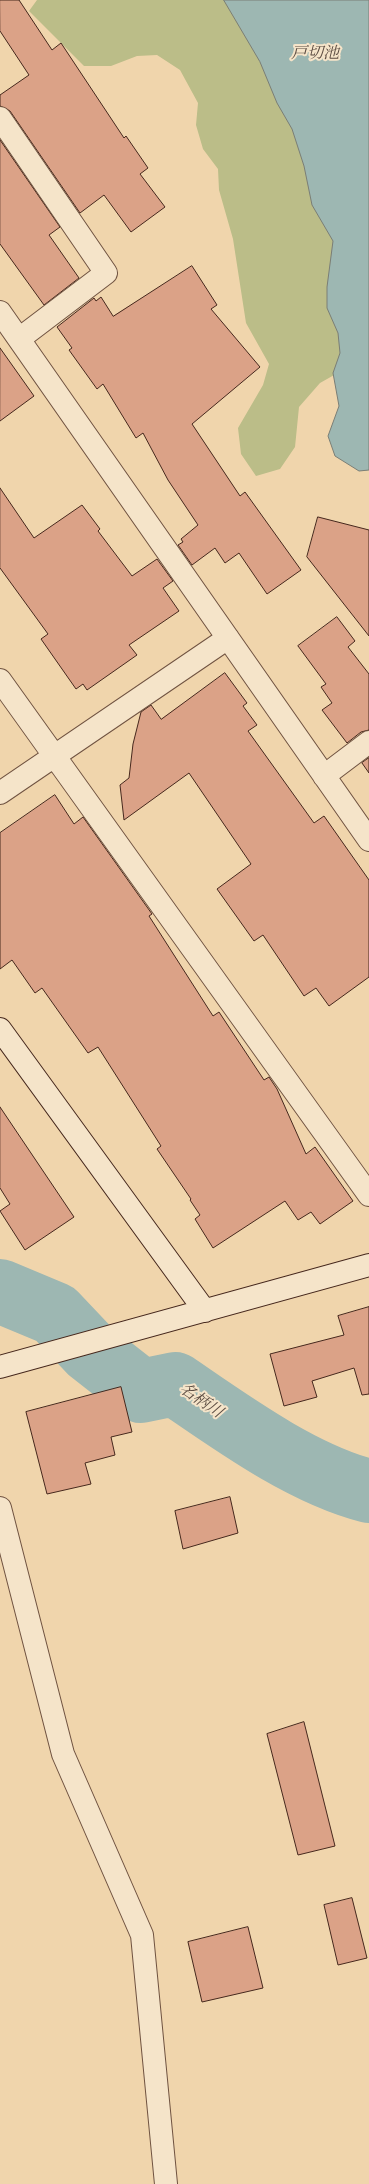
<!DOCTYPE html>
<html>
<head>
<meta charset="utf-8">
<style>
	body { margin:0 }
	canvas { display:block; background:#f0d5ac }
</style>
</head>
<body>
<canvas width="369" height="2184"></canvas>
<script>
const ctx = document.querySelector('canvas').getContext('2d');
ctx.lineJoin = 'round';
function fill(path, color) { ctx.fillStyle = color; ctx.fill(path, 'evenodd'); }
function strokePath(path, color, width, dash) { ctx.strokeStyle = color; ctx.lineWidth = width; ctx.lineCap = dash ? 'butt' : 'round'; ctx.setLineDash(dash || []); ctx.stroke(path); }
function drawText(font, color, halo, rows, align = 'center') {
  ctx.font = font + ' Vollkorn,"Noto Serif JP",serif'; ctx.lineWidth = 4; ctx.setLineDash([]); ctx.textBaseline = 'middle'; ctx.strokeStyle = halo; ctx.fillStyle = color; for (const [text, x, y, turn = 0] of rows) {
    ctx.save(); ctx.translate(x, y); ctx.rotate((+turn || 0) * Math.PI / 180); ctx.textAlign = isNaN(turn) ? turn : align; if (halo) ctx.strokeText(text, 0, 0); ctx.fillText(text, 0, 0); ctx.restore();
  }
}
fill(new Path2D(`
	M37,0H237L275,73L334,228L343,370L320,383L299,407L295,447L280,469L256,476L241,454L238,428L263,385L269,364L246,323L233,239L219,190L218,169L203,149L196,125L198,103L180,70L157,55L137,56L111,66H84L29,11Z`), '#bbbd88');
const water = new Path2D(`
	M224,0H369V470L359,471L335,456L328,436L339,406L333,373L340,353L338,333L327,308V287L333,241L312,205L304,166L292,129L277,103L260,62Z`);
fill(water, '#9db7b2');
strokePath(water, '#7a7e76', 1);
strokePath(new Path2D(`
	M0,1291L55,1314L90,1351L141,1391L175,1384C232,1423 302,1474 369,1491`), '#9db7b2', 64);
const building = new Path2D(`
	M0,0H19L52,50L61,43L124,138L126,136L148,168L140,174L165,207L131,232L104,195L80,213L10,111L0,106V95L29,75L0,31Z
	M0,140L60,227L49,235L79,278L44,305L0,244Z
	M192,266L217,305L211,309L260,367L192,424L240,496L245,492L301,570L267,594L239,553L225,563L215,548L192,565L178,545L183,542L181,539L198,525L168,480L143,433L136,438L103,384L97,389L69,350L72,348L57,327L94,298L96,301L101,297L113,316Z
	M0,348L34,396L0,421Z
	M0,488L34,538L82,505L100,529L98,531L132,576L157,559L173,581L163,588L179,611L129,645L137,655L87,690L83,684L76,689L41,639L48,634L0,568Z
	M318,517L369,530V636L307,557Z
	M337,617L355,641L348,647L369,674V730L361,732L347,743L322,710L332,703L321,687L326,684L298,646Z
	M225,673L247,703L243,706L257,725L248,731L314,823L324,816L369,880V977L329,1006L316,988L304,996L263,935L254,941L217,889L251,864L189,773L124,820L120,785L129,778L133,744L141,712L151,705L161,719Z
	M369,758V773L362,763Z
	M55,795L74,824L83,817L152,914L149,916L213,1016L219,1012L264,1080L269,1077L277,1089L306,1154L315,1147L353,1201L320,1224L311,1212L298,1220L285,1201L213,1248L195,1219L200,1215L190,1200L191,1199L157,1149L161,1146L98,1047L88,1053L42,988L35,993L12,960L0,969V833Z
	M0,1107L74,1217L25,1250L0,1211L10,1204L0,1188Z
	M369,1307V1394L362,1395L354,1368L312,1381L317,1397L284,1406L270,1354L344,1335L338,1316Z
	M121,1387L132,1432L111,1437L115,1455L85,1463L91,1484L47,1494L26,1412Z
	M230,1497L238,1533L183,1549L175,1511Z
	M304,1722L335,1846L298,1855L267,1734Z
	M352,1898L367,1958L338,1965L324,1905Z
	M248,1927L263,1988L202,2002L188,1942Z`);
fill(building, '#dba287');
strokePath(building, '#46281d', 1);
const street = new Path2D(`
	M0,118L106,273L19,339
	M0,312L369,840
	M0,680L369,1195
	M324,776L369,742
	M0,793L228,638
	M0,1508L63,1754L142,1935L166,2184`);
const secondary = new Path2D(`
	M0,1029L205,1311
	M0,1367L369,1265`);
strokePath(street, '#705341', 24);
strokePath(secondary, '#46281d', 24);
strokePath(street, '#f5e4c9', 22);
strokePath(secondary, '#f5e4c9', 22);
drawText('italic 16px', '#5c4c42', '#f5e4c9', [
	["戸切池",315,55],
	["名柄川",200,1402,34]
]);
</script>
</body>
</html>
